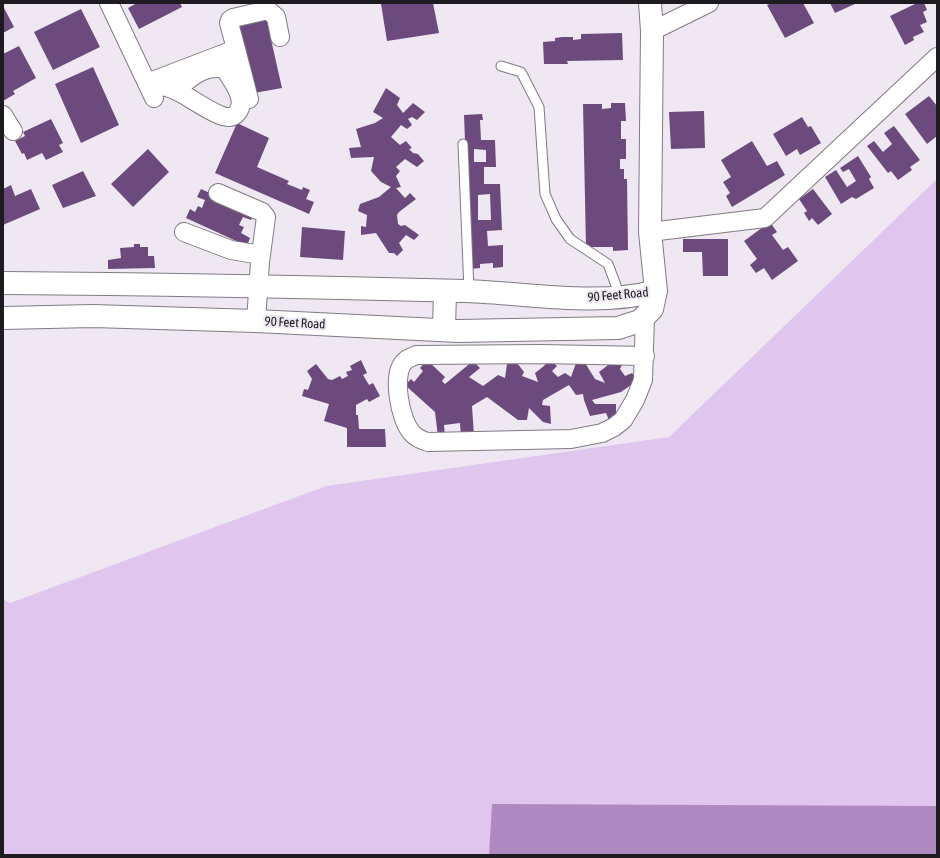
<!DOCTYPE html>
<html>
<head>
<meta charset="utf-8">
<style>
	body { margin:0 }
	#map { position:relative; width:940px; height:858px; overflow:hidden; background:#efe8f3; font-family:"Asap Condensed",sans-serif }
	canvas { display:block }
	.frame { position:absolute; inset:0; border:4px solid #1d1b1f; pointer-events:none }
</style>
</head>
<body>
<div id="map">
<canvas width="940" height="858"></canvas>
<div class="frame"></div>
</div>
<script>
const ctx = document.querySelector('canvas').getContext('2d');
ctx.lineJoin = 'round';
function fill(path, color) { ctx.fillStyle = color; ctx.fill(path, 'evenodd'); }
function strokePath(path, color, width, dash) { ctx.strokeStyle = color; ctx.lineWidth = width; ctx.lineCap = dash ? 'butt' : 'round'; ctx.setLineDash(dash || []); ctx.stroke(path); }
function drawText(font, color, halo, rows, align = 'center') {
  ctx.font = font + ' "Asap Condensed",sans-serif'; ctx.lineWidth = 4; ctx.setLineDash([]); ctx.textBaseline = 'middle'; ctx.strokeStyle = halo; ctx.fillStyle = color; for (const [text, x, y, turn = 0] of rows) {
    ctx.save(); ctx.translate(x, y); ctx.rotate((+turn || 0) * Math.PI / 180); ctx.textAlign = isNaN(turn) ? turn : align; if (halo) ctx.strokeText(text, 0, 0); ctx.fillText(text, 0, 0); ctx.restore();
  }
}
fill(new Path2D(`
	M937,179V855H3V599L10,603L326,486L669,437Z`), '#e0c6ee');
fill(new Path2D(`
	M492,804L937,806V855H489Z`), '#ae8ac1');
fill(new Path2D(`
	M137,3H180L182,7L139,29L128,8Z
	M389,3H433L439,33L387,41L381,4Z
	M772,3H803L814,23L785,38L767,5Z
	M830,3H857L835,13Z
	M917,3H924L927,10L923,12L927,22L920,25L924,32L913,37L914,40L905,45L890,16Z
	M3,6L14,27L3,33Z
	M81,9L100,47L53,70L34,32Z
	M265,13L282,88L254,93L234,20Z
	M622,33L623,60L567,61L568,64H544L543,42L555,41V38L562,37H573V40L581,39V34Z
	M19,46L36,78L13,91L15,94L3,101V54Z
	M93,67L119,125L81,143L55,84Z
	M386,88L400,98L397,105L403,113L413,103L425,112L417,120L412,117L408,119L412,125L407,129L401,125L391,137L400,145L406,141L412,148L409,149L413,153L418,154L424,161L417,167L405,159L396,167L400,171L396,176L401,187L396,188L405,198L410,193L416,199L399,212L397,215L398,224L401,226L405,225L419,235L414,240L406,235L399,243L403,250L397,256L394,253H389L376,233L361,235V226L366,227L367,215L358,211L360,204L379,197L391,187L381,182L371,171L374,157L351,158L349,148L361,147L356,129L375,123L383,118L373,112Z
	M929,96L937,106V136L927,144L905,114Z
	M611,103H625L626,121H621V139H626V159H620V169H624V179H627L628,250L613,251V247H586L583,104H602V109L611,108Z
	M704,111L705,148L671,149L669,112Z
	M482,114L483,120H480L481,140H495L496,167H484V184H500L502,230L487,231L488,246L503,245V267L493,268V263L480,264V268L470,269L464,115ZM474,149L486,150V162H474ZM490,194L491,220H478V195Z
	M802,117L808,127L811,126L821,143L800,155L797,149L786,156L773,134Z
	M51,119L63,143L59,145L63,152L46,160L42,153L27,160L24,153L22,154L15,141L25,136L23,132Z
	M237,123L269,138L257,167L289,181L287,184L302,190L303,187L310,190L306,199L314,202L309,214L215,173Z
	M894,126L920,160L910,167L912,170L898,180L891,171L888,173L867,146L874,141L883,152L892,144L884,133Z
	M752,141L767,166L777,161L785,175L732,207L726,196L730,193L723,182L731,177L721,160Z
	M148,149L169,172L133,207L111,184Z
	M858,156L871,177L869,179L874,188L856,199L852,197L841,204L825,177L836,170L847,187L856,181L849,169L843,172L840,168Z
	M83,171L96,196L63,208L52,185Z
	M11,185L15,196L31,189L40,209L3,225V189Z
	M201,189L254,213L251,220L243,217L239,225L244,227L241,233L250,238L247,246L186,218L190,209L195,212L198,206L202,208L205,200L197,197Z
	M813,189L832,214L818,225L812,218L809,221L804,213L807,211L799,199Z
	M770,222L777,232L772,235L783,250L788,247L798,261L772,280L764,268L756,273L750,265L757,259L744,241Z
	M302,227L345,231L343,260L300,257Z
	M683,239H728V276H703L702,252H683Z
	M134,244H140V247H148V256H154L155,268L108,269V260L121,258L120,248L134,247Z
	M582,358L595,379L605,383L599,372L617,358L622,365L620,369L625,376L632,373L638,380L621,392L592,400L595,404H616V419L609,420L606,413L590,416L584,400L583,394L576,395L569,385L543,400L542,405L550,406L551,424L543,422L529,408L527,420H518L487,397L472,406L474,436L461,437L460,423L444,425L445,436L438,437L435,412L405,385L411,379L414,382L423,371L420,368L427,360L445,377L442,381L445,384L473,361L480,368L469,377L483,386L498,375L505,378L507,364L514,359L524,372L522,376L538,382L535,373L544,366L549,359L557,366L552,371L558,377L565,373L571,377L576,363Z
	M361,360L367,373L363,375L369,385L373,383L380,396L369,402L367,399L356,405V415H358L359,429H385L386,447H347V428L324,421L329,404L302,396L304,389L308,390L312,379L307,371L316,364L328,379L332,380L340,376L342,379L348,376L346,372L352,370L350,366Z`), '#6c4a7d');
const service = new Path2D(`
	M501,66L521,72L539,107L545,194L556,219L570,239L608,264L620,296
	M463,144L469,291`);
const minor = new Path2D(`
	M109,3L154,98
	M652,31L709,3
	M236,49L249,99
	M147,83C157,85 167,86 177,91C191,98 205,109 220,115C226,118 233,118 237,113C248,100 232,81 225,69C205,64 189,78 176,91
	M147,83L236,49L229,23L230,20L233,18L268,10L276,17L280,37
	M3,115L13,131
	M218,193L262,212L266,217L260,262L256,321
	M184,232L231,250L261,255
	M650,232L765,218L937,57
	M645,356L541,354L416,355C413,357 408,358 405,361C391,373 400,421 412,433C416,438 421,440 428,442L571,439L602,433L614,427L623,420L635,400L643,380L645,316`);
const tertiary = new Path2D(`
	M3,283C157,284 312,287 466,291C526,293 598,307 656,291
	M3,318L93,316L256,321L458,331L618,328L640,321L652,309L656,291L650,232L652,31L650,3
	M444,330L445,291`);
strokePath(service, '#807a83', 11);
strokePath(minor, '#807a83', 20);
strokePath(tertiary, '#807a83', 24);
strokePath(service, '#fff', 9);
strokePath(minor, '#fff', 18);
strokePath(tertiary, '#fff', 22);
drawText('13px', '#1d1b1f', '#efe8f3', [
	["90 Feet Road",618,295,-5],
	["90 Feet Road",295,323,3]
]);
</script>
</body>
</html>
